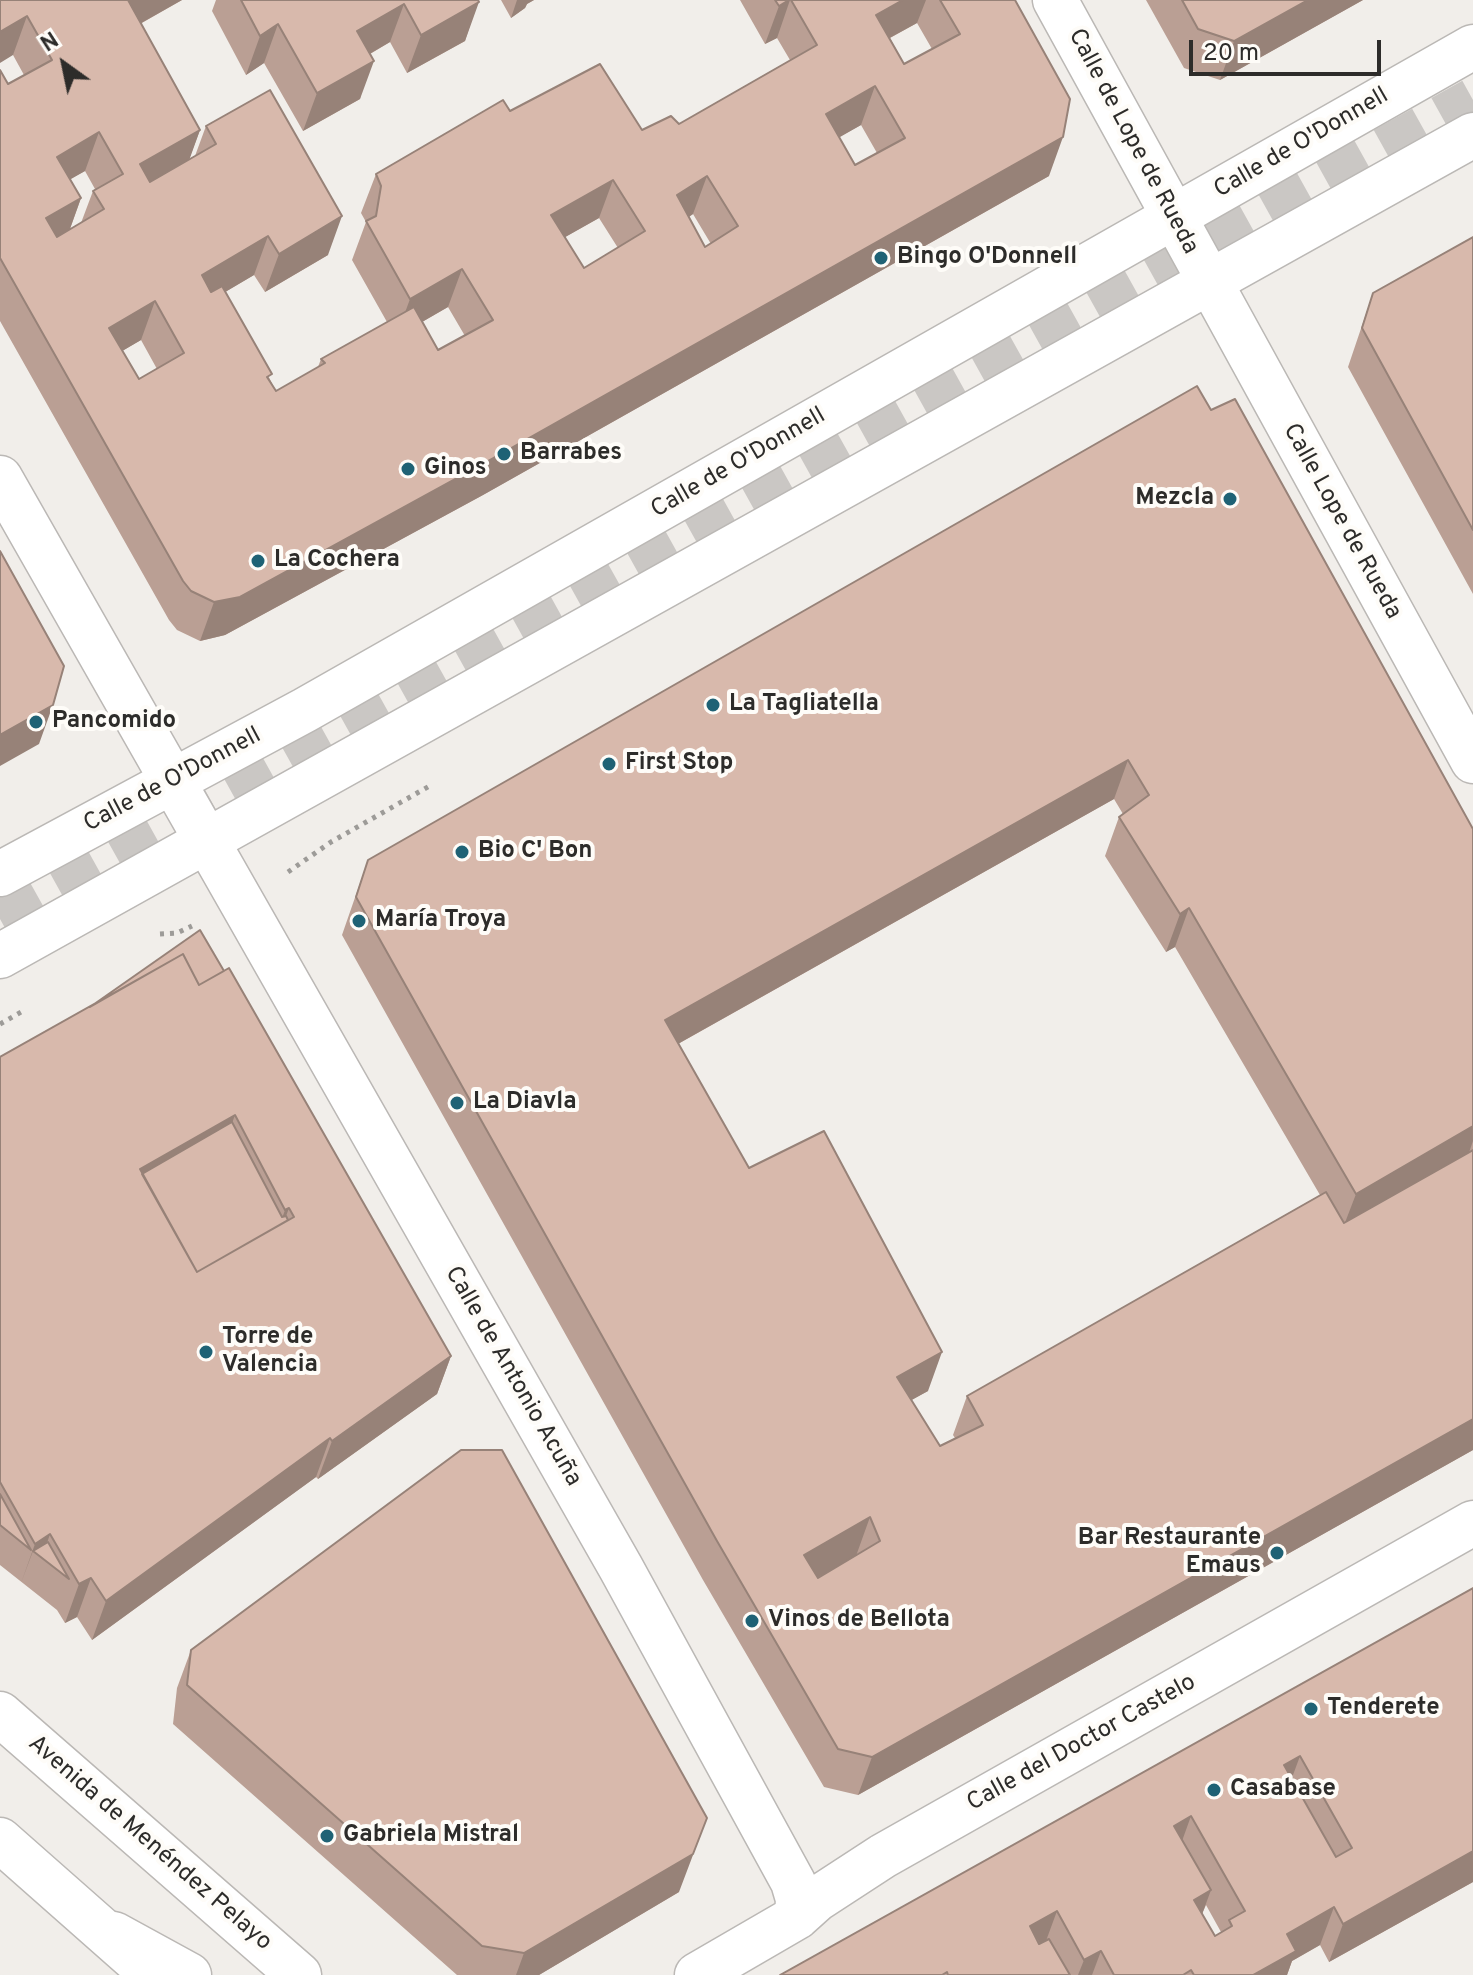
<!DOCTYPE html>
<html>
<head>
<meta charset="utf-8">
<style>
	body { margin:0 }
	#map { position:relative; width:1473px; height:1975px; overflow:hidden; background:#f1eeea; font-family:Overpass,sans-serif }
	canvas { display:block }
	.north { position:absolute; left:24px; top:24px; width:80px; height:80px; -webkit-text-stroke:6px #fefcf8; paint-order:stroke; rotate:327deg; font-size:22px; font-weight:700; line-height:32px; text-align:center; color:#2d2c2a }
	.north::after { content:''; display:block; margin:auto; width:28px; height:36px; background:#2d2c2a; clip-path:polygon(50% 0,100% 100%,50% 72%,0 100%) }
	.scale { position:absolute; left:1189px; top:40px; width:192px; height:36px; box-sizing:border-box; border:4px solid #2d2c2a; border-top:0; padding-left:10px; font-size:24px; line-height:28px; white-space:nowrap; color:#2d2c2a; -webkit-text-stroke:6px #fefcf8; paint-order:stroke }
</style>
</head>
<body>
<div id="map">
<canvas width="1473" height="1975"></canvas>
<div class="north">N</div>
<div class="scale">20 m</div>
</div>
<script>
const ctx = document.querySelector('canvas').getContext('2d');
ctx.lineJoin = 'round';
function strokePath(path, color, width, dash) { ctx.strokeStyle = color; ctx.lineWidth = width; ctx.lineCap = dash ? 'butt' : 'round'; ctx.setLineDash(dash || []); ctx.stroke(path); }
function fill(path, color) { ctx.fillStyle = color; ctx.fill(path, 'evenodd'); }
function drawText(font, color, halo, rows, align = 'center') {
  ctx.font = font + ' Overpass,sans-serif'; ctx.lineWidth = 8; ctx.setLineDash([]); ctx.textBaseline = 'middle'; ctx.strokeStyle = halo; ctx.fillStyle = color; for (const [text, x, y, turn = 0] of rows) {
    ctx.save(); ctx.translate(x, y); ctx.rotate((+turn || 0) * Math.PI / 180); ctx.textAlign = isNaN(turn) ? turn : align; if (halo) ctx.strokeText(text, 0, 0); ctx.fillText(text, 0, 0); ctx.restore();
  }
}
strokePath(new Path2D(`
	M0,919L1473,100`), '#cac7c4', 44, [44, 22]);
const minor = new Path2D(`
	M1055,0L1473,761
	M0,478L621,1568L793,1882L798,1899L797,1917
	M114,1934L189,1975
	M697,1975L797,1917L817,1899L883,1856L1473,1523`);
const major = new Path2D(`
	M0,874L305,710L1473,47
	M0,956L1473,135
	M0,1714L299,1975
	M0,1840L153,1975`);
strokePath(minor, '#bbb8b5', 47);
strokePath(major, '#bbb8b5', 47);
strokePath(new Path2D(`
	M288,872L331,842L433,784
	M160,934L177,933L192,926
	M0,1024L23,1011`), '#9d9b98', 5, [4, 6]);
strokePath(minor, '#fff', 44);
strokePath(major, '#fff', 44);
fill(new Path2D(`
	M0,0H182L140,24L200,130L189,159L195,156L206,126L328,255L265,292L254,275L225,292L276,391L318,367L321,359L387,322L352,260L366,222L361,213L376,174L510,111L642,130L679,124L790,60L777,38L765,44L740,0H1015L1049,176L483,495L225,635L200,641L177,630L169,620L0,321V70L8,84L24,75L13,55ZM917,23L932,49L904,64L890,38ZM861,125L877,153L855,165L839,137ZM85,171L95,189L93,191L81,223L70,229L81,198L70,179ZM693,214L711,244L705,247L689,217ZM599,218L618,248L584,268L565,237ZM448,307L465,336L438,350L422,322ZM141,340L157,369L139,379L122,351Z
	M216,0H478L465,41L407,73L390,42L370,54L360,99L303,131L264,63L246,75L212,11Z
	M501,0H534L527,4L525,8L511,18Z
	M1146,0H1363L1220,80L1184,68Z
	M1473,237V594L1348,367L1373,293Z
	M1211,410L1473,829V1450L858,1795L824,1787L703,1580L342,935L368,860ZM1114,799L1123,814L1119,817L1105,856L1166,952L1175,947L1320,1195L967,1396L953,1435L955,1438L940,1446L911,1400L928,1391L749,1168L678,1044Z
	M200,930L451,1356L437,1394L318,1479L316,1477L92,1640L77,1617L65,1623L57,1610L0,1565V1057L90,1007Z
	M1473,1588V1882L1329,1962L1320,1945L1292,1961L1287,1975H780ZM1206,1905L1221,1932L1215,1936L1202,1914Z
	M191,1650L679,1892L539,1975H457L173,1724L177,1688Z`), '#ba9f94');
fill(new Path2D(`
	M128,0H182L113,39Z
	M517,0H534L527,4L525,8L511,18Z
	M789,0H790L777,38L765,44L779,6Z
	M903,0H926L917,23L862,53L876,15Z
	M1308,0H1363L1220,80L1234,41Z
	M479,2L465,41L407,73L421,35Z
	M404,4L390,42L342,70L357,31Z
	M27,16L13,55L0,63V32Z
	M278,24L264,63L246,75L260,36Z
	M374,61L360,99L303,131L317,93Z
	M875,86L861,125L812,153L826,114Z
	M200,130L186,169L126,203L140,164Z
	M99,132L85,171L43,195L57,157Z
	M1063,137L1049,176L483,495L225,635L200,641L214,602Z
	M707,176L693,214L663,234L677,195Z
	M613,180L599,218L537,253L551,215Z
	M81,198L67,237L32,257L46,218Z
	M342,216L328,255L265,292L279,254Z
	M268,236L254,275L188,314L202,275Z
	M462,269L448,307L396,337L410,299Z
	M155,301L141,340L95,367L109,328Z
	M53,705L39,744L0,766V735Z
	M1128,760L1114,799L651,1059L665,1020Z
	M1189,908L1175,947L1166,952L1180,914Z
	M235,1115L221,1153L147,1195L140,1169Z
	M1473,1126V1141L1466,1161L1341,1233L1356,1194Z
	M289,1208L281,1230L277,1233L285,1210Z
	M942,1352L928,1391L883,1416L897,1377Z
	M451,1356L437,1394L318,1479L332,1441Z
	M1473,1419V1450L858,1795L872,1757Z
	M330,1438L316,1477L92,1640L106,1601Z
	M870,1517L856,1556L790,1593L804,1555Z
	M50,1534L42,1558L33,1551L21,1583L35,1544Z
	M91,1578L77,1617L65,1623L79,1584Z
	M1300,1756L1286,1794L1284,1765Z
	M1191,1816L1177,1855L1174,1826Z
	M707,1818L679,1892L539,1975H516L524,1953Z
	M1473,1851V1882L1329,1962L1343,1924Z
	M1211,1890L1197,1928L1194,1900Z
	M1334,1907L1320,1945L1292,1961L1287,1975H1253L1287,1934Z
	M1057,1911L1043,1949L1030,1926Z
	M1101,1951L1092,1975H1078L1084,1960Z`), '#978278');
const building = new Path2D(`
	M0,0H128L200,130L140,164L150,182L216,144L206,126L270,90L342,216L279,254L268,236L202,275L211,292L222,286L272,374L267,377L276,391L325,363L321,359L414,307L438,350L493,320L462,269L410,299L366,221L376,216L381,186L376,174L503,100L510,111L600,64L642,130L671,116L679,124L817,45L791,0H903L876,15L904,64L960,34L940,0H1015L1070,99L1063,137L497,456L240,597L214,602L191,591L183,581L0,258V70L8,84L52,60L27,16L0,32ZM875,86L905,138L855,165L826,114ZM99,132L123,174L93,191L104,209L57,237L46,218L81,198L57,157ZM707,176L738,226L705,247L677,195ZM613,180L645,231L584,268L551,215ZM155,301L184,353L139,379L109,328Z
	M241,0H478L479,2L421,35L404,4L357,31L374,61L317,93L278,24L260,36Z
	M775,0H789L779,6Z
	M1182,0H1308L1234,41L1198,29Z
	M1473,237V530L1362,328L1373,293Z
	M1197,386L1211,410L1235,399L1473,829V1126L1356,1194L1189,908L1180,914L1119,817L1149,795L1128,760L665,1020L749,1168L824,1131L942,1352L897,1377L940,1446L983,1425L967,1396L1326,1192L1344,1223L1473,1150V1419L872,1757L838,1749L717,1541L356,897L368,860ZM870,1517L880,1541L818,1578L804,1555Z
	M0,551L64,666L53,705L0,735Z
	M200,930L224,971L199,985L183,954L90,1007Z
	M183,954L199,985L229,968L451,1356L332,1441L330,1438L106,1601L91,1578L79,1584L50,1534L35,1544L0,1482V1057ZM235,1115L285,1210L289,1208L294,1217L197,1272L140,1169Z
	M232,1122L282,1217L286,1216L288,1220L197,1272L142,1174Z
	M461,1450H502L707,1818L693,1854L524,1953L482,1946L187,1685L191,1650Z
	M0,1494L31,1550L0,1525Z
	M48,1542L69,1579L33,1551Z
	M1473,1588V1851L1343,1924L1334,1907L1287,1934L1296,1951L1253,1975H1194L1191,1970L1183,1975H1114L1101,1951L1084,1960L1057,1911L1030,1926L1039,1944L1049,1939L1070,1975H948L947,1972L942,1975H780ZM1300,1756L1352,1848L1336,1857L1284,1765ZM1191,1816L1245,1911L1229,1920L1232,1926L1215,1936L1194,1900L1211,1890L1174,1826Z`);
fill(building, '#d8b9ac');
strokePath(building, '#978278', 2);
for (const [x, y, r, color] of [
	[881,258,8,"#1f6275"],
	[504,454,8,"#1f6275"],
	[408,469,8,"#1f6275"],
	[1230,499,8,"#1f6275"],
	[258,561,8,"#1f6275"],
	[713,705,8,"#1f6275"],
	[36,722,8,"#1f6275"],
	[609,764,8,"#1f6275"],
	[462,852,8,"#1f6275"],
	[359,921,8,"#1f6275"],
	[457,1103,8,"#1f6275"],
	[206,1352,8,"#1f6275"],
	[1277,1553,8,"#1f6275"],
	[752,1621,8,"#1f6275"],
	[1311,1709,8,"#1f6275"],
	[1214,1790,8,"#1f6275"],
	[327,1836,8,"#1f6275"]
]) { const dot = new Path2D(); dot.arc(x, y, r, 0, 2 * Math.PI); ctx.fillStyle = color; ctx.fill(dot); strokePath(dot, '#fefcf8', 3); }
drawText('24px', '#2d2c2a', '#fefcf8', [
	["Calle de Lope de Rueda",1132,142,62],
	["Calle de O'Donnell",1302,144,-30],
	["Calle de O'Donnell",739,464,-30],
	["Calle Lope de Rueda",1341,522,61],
	["Calle de O'Donnell",173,781,-28],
	["Calle de Antonio Acuña",512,1377,60],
	["Calle del Doctor Castelo",1082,1744,-29],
	["Avenida de Menéndez Pelayo",149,1844,41]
]);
drawText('bold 24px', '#2d2c2a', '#fefcf8', [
	["Bingo O'Donnell",897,258],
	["Barrabes",520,454],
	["Ginos",424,469],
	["Mezcla",1214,499,"right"],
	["La Cochera",274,561],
	["La Tagliatella",729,705],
	["Pancomido",52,722],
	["First Stop",625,764],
	["Bio C' Bon",478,852],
	["María Troya",375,921],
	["La Diavla",473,1103],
	["Torre de",222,1338],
	["Valencia",222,1366],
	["Bar Restaurante",1261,1539,"right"],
	["Emaus",1261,1567,"right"],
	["Vinos de Bellota",768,1621],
	["Tenderete",1327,1709],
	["Casabase",1230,1790],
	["Gabriela Mistral",343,1836]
], 'left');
</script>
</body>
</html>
